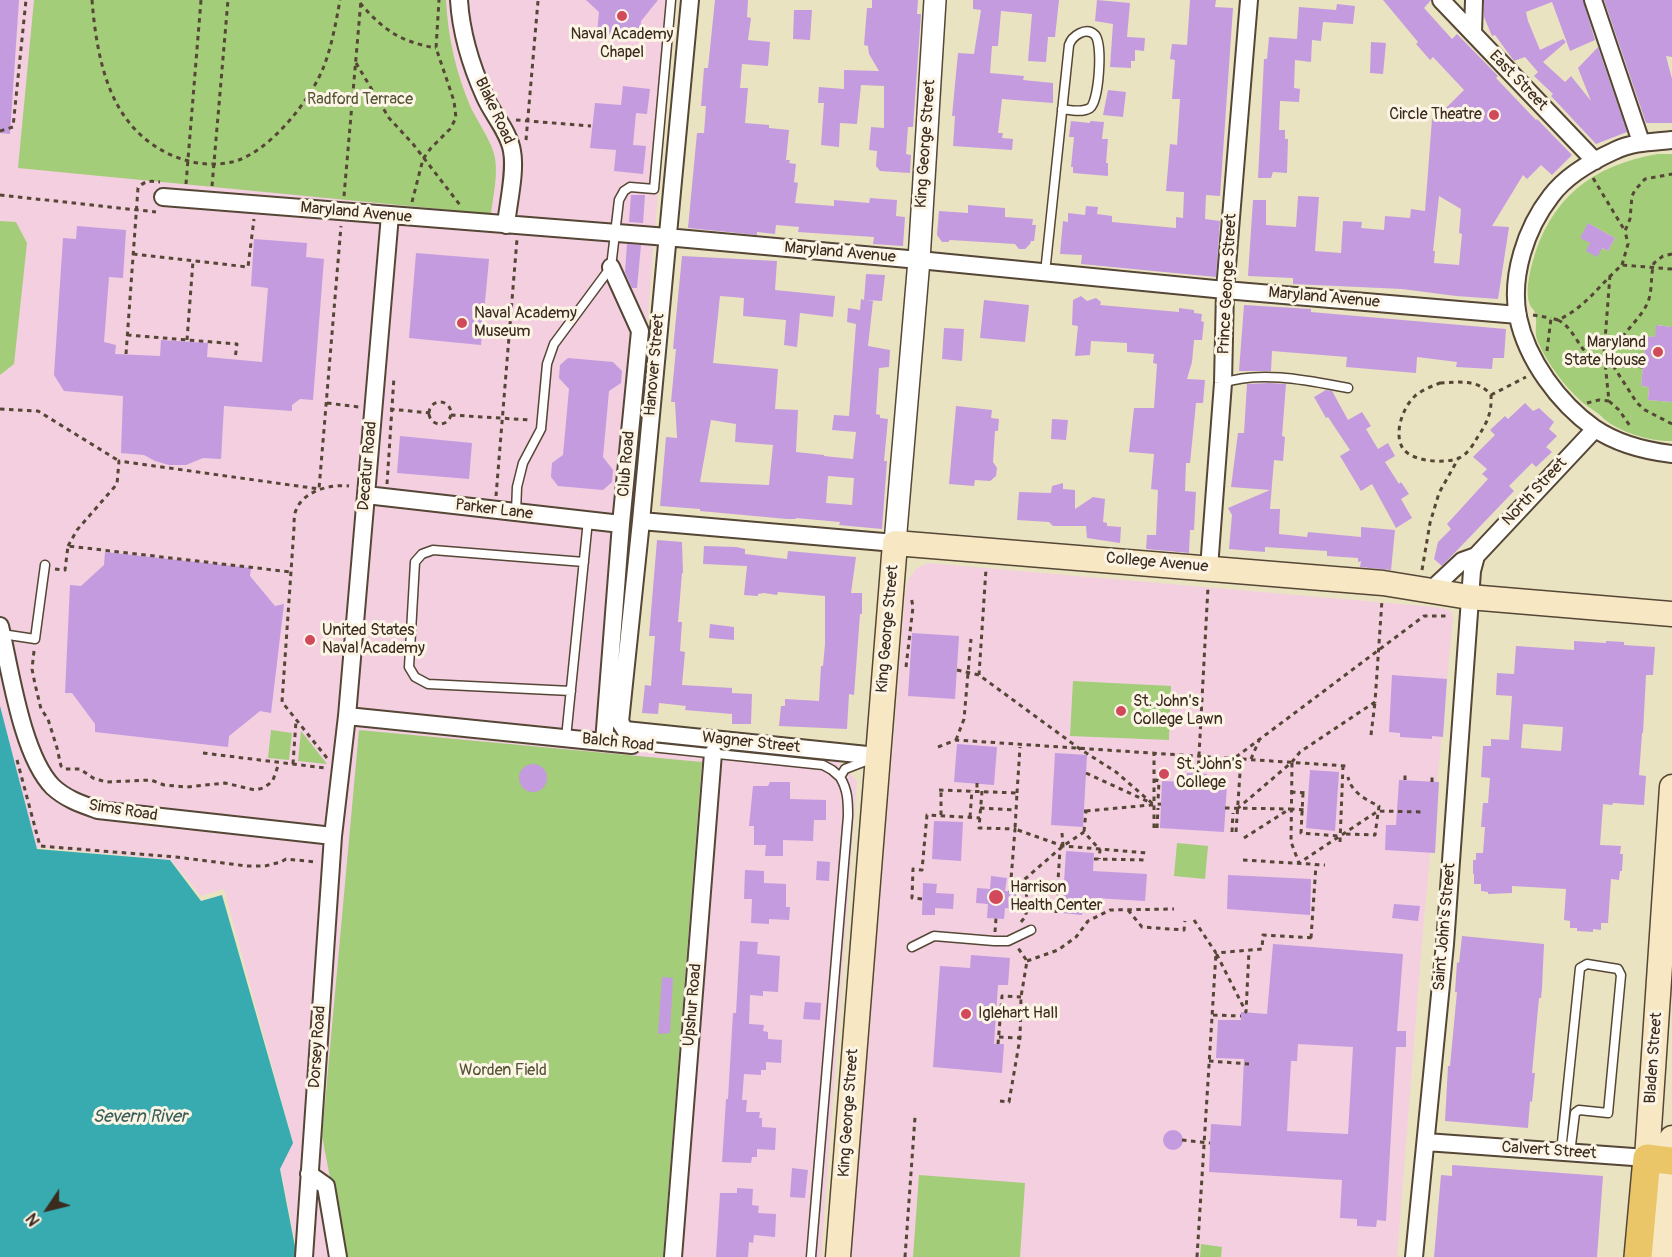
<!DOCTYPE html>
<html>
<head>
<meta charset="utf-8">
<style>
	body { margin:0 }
	#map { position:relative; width:1672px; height:1257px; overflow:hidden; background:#eae3c1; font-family:Pangolin,sans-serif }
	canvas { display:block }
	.north { position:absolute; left:18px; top:1179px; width:60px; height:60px; -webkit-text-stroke:4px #fcf5e5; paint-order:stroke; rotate:235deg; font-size:16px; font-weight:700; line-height:24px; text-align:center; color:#3b2a1e }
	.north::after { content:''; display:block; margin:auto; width:21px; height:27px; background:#3b2a1e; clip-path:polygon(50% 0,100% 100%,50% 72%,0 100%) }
</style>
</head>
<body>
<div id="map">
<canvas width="1672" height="1257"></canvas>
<div class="north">N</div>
</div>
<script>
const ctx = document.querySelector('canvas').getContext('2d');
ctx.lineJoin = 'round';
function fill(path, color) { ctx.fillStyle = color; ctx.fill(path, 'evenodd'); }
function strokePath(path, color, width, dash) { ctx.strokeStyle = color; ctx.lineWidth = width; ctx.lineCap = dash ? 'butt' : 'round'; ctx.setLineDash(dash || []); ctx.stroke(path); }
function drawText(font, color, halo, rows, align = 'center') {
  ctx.font = font + ' Pangolin,sans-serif'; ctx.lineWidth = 6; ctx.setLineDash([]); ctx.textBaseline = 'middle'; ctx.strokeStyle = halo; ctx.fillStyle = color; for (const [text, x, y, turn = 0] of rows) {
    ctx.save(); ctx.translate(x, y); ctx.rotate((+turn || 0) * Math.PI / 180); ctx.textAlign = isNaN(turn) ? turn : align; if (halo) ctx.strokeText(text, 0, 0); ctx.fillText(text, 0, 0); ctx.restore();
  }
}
fill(new Path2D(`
	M0,0H674L613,736L836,759L857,781L821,1257H298L279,1159L292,1139L224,889L201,896L171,860L35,847L0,718Z
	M928,563L1435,607L1447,609L1451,611L1453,618L1423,930L1397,1257H851L906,588L909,578L917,568Z`), '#f3cfe0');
fill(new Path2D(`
	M34,0H446C448,38 456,73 471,108C478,122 493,144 495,158C498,176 493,196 491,214L18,168Z
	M1658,154H1672V327L1657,325L1655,337L1646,336L1641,386L1649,387L1648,400L1672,402V441C1651,442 1615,431 1601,416C1596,411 1588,407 1583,403C1564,386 1547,363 1537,340C1534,330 1538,321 1535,313C1534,309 1531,308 1530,305C1525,294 1529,275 1532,264C1549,199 1592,165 1658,154ZM1588,223L1615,238L1608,251L1590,243Z
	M0,221L16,222L27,243L14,364L0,375Z
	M1073,681L1171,686L1169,740L1070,736Z
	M271,730L292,733L289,760L268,758Z
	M359,730L702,762L663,1257H345L322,1136Z
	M301,731L327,764L298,761Z
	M1177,843L1208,846L1205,879L1174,876Z
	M919,1175L1025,1183L1020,1257H913Z
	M1201,1244L1222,1247L1221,1257H1200Z`), '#a3cd79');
fill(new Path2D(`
	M0,706L37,849L170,860L201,901L222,895L293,1143L280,1169L297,1257H0Z`), '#38abb1');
fill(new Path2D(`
	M0,0H19L10,134L0,133Z
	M586,0H658L641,21L640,37L597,33L599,12Z
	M715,0H748L747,17L751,18L748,40L770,42L768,66L742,64L740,88H748L745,123L769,125V128L789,130L786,160H790L789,163L796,164L794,182L798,183L795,203L834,206V200L869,203L870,198L897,200L896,216L905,217L903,246L873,244L874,237L798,232L799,227L776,225L775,234L757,232V235L688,228L697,133H704L706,106H701L704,68H708Z
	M872,0H918L917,14H921L913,127H908L906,154L911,155L910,173L880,171L876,166L877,151L869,150L871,127L884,128V86L861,85L857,124L840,123L839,147L821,145L824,103H818L819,87L844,89V70L879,71L869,54L868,46L864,45L867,8H872Z
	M973,0H1059L1055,37H1048L1046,62L1028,61L1032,14L1001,11L998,46H992L990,73L1024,76L1023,80L1053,83V103L1002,99L998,133H1003L1002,138L1013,139L1012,150L953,146L955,116H952L958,53L974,54L981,10L973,9Z
	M1097,0L1130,3L1127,37L1145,38L1144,51L1135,50V61H1131V68L1110,67L1113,24L1095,21Z
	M1190,0H1216L1215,7L1233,8L1220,196L1206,195L1205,219L1220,221L1216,277L1081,264L1082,255L1060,254L1063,221L1068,222V213L1085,215L1086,206L1098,207L1097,214L1112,216V222L1176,228V217L1183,218L1184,192L1166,191L1170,144L1177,145L1180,99H1172L1175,60L1170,59L1172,44L1187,45Z
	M1383,0H1431L1424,8L1452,39L1457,34L1498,76L1496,78L1536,120L1537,119L1572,155L1552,175L1541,165L1527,179L1523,175L1492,226L1509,227L1498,299L1456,296L1402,289L1293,284V278L1248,276L1253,200H1266V225L1296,227L1298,196L1319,197L1315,251L1341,253L1343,221L1362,222L1361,228L1384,230L1385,216L1410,218L1411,209L1425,211L1432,119L1439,108L1443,111L1464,90L1433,57L1430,60L1416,44L1418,42ZM1439,196L1461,209L1459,233L1462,234L1459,265L1434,263L1435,251H1433Z
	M1484,0H1583L1595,40L1570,51L1552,2L1526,12L1528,21L1540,50L1563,39L1566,42L1543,62L1565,82L1571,76L1591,101L1578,68L1598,47L1627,132L1596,144L1551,96L1553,94L1534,76L1538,72L1525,57L1514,61L1495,35L1492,36L1484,17Z
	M1604,0H1672V57L1666,56L1672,79V123H1646Z
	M1337,4L1355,6L1353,24L1323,22L1321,41L1312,40L1311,62L1295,60L1294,88L1300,89L1299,102L1280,101L1279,130H1285V139H1288L1287,173L1273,172L1271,178H1258L1264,59H1267L1269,37L1297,39L1299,7L1336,10Z
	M794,10H812L810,40L793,39Z
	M1371,42L1386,43L1383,74L1370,73Z
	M623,86L650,89L647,114L636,113L633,145L646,146L643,174L614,171L616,150L590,148L595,103L621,105Z
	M1108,90L1126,92L1123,117L1103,115Z
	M1071,121L1090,123V121L1104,122L1102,139H1108L1106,163H1108V176L1073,173V167H1071L1074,137H1069Z
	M631,195H645L643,223L629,222Z
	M968,205L1005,208V217L1033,219L1032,225H1036L1034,241H1031L1030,244L1025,249H1019L1015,244L950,240L948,242H942L937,235L939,211L968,213Z
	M1588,223L1615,238L1608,251L1602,248L1597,257L1586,251L1590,243L1580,238Z
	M77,226L126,230L123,278L109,277L104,342L116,345L115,354L160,356L161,340L208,343L207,357L262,362L268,288L251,286L254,239L307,243L306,257L324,259L313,400L300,399L292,405V411L224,406L221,459L203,458L186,465H169L155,461L144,455L121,453L123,396L64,391L54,375L63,238L76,239Z
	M627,244L641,245L637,288H632L625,272Z
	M416,253L489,259L481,345L409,338Z
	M682,256L777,261L775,290L835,296L833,317L800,313L797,347L784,345L786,320L743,316L744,298L720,296L713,363L778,369L775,409L798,410L796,452L824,455V456L853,459L856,432L832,430L834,415L849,416L856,324L847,322L848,308L860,310L861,299L864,300L866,274L885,275L882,301L865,300L873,301L868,346L890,350L889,367L879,368L876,414L880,415V418L888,419L884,461H887L882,529L839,525L840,522L796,518V519H787L700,511V509L660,506L666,437L677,438L675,402H671L676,349H673ZM711,420L736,424L735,442L773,445L769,485L700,482ZM828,476L854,478L852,505L826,503Z
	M1081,296L1087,301L1096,298L1101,302L1100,305L1179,312V308L1194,310V313L1202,314L1201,321L1204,322L1202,340H1194L1192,362L1187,379L1205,380L1203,403H1196L1190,463H1186L1185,491L1196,492L1194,530H1190L1189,553L1146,549L1147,535H1156L1158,490L1151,489L1154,454L1129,452L1134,408H1154L1157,364L1153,363L1154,354L1127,352V343L1091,341L1090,355L1075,356L1078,326L1072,325L1073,300Z
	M984,300L1029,305L1025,342L980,338Z
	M1244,305L1311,309V312L1506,329L1504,358H1493L1492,369L1456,367L1457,362L1417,357L1416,373L1346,367L1347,357L1272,351L1271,371H1239Z
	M1656,325L1672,327V402L1648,400L1649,387L1641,386L1646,336L1655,337Z
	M944,328L964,329L962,361L942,359Z
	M568,358L613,362L622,371L621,383L609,391L603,457L613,470L612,482L603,490L558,486L551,477L552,463L563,455L569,389L559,378L560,365Z
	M1269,383L1286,384L1282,436L1285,437L1283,461L1274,460L1270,509H1280L1279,534L1307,537L1308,532L1361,537V527L1395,530L1391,570L1360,567L1361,561L1358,562V558L1327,556V551L1265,547V552L1229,549L1232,515L1228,508L1270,490L1231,487L1238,433H1244L1247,384Z
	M1326,390L1332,391L1348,420L1362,412L1371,426L1366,429L1378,449L1388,443L1395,456L1385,462L1399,484L1401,482L1409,494L1401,499L1412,518L1396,528L1372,484L1361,491L1340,456L1350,450L1328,417L1326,418L1314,397Z
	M1525,403L1533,411L1539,408L1554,422L1549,429L1557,436L1546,447L1552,452L1536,467L1532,463L1509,486L1514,491L1442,566L1434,559L1438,542L1451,529L1447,524L1488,479L1482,474L1487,469L1473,457L1495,435L1490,430L1505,416L1508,419Z
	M956,406L992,410L991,418L999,419L998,431H995L993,462L997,468L996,476L990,481L975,480L974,486L949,484Z
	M1052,419L1068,420L1066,440L1051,439Z
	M400,436L472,443L469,479L397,473Z
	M1063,483V489L1075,490V509L1093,497L1105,499L1103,522L1107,523V526L1121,527L1120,543L1087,538L1086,526H1053L1049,522L1017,520L1019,492L1051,493L1052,486Z
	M657,540L682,542L683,573H682L678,622H682L680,651L685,652L682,685L732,688V693L752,694L751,724H732V714L685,710L686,706L659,703L658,714L642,713L645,685L651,686L653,660L655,636H649Z
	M704,546L736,547L745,549V554L787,559L788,551L856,557L851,593H862V614H860L854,695L849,694L847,729L779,726L781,706H785V699L819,701L821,666H823L825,644V596L778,592L777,595L764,593L758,594V596L744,595L747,566L703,564Z
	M105,552L251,568L250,576L275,606L284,604L271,713L260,711L229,736L228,747L95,732V724L72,693H65L70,585L81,586L104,565Z
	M710,624L734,627V640L709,638Z
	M912,633L959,636L955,699L908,696Z
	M1574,641L1606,643V641L1624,642V645L1655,647L1653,675H1646L1643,733H1642L1639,775L1646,776L1644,805L1613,803L1612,805L1603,804L1600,845L1621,846L1620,854H1623L1622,871H1620L1619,880L1611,879L1608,923H1601V930L1593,929V932L1577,931V928H1570V921L1564,920L1566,889L1512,886V893L1488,894V892L1481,891V884H1474V874H1473V860H1476V853H1483L1485,827H1481L1483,803H1488L1490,778L1481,777L1483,746H1491V739L1509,740L1512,696L1496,695L1497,673L1514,674L1516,646L1574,650ZM1523,724L1563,727L1561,751L1521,748Z
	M1392,675L1447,679L1443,737L1432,736V739L1400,737V733L1389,732Z
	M957,744L997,747L994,785L954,782Z
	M1055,753L1087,755L1083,827L1051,825Z
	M519 778a14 14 0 1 1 28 0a14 14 0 1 1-28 0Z
	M1310,770L1339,772L1335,831L1306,828Z
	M1187,773L1207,774L1206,784L1227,785L1224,832L1160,828L1162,781L1187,782Z
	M1399,780L1439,782L1435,853L1385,850L1386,825H1396Z
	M770,782H790V799L826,800V820H814L813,841L783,840V856H765L766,845H754V826H749L753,786H768Z
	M934,821L963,822L961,861L932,859Z
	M1066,851L1094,853L1093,871L1147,874L1145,901L1095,898L1094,906L1083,905L1082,915L1062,913Z
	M817,861L830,862L829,881L816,880Z
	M745,870L764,871V883L786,884V907H790L789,920L769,919V924L751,923L752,899H744Z
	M1228,875L1311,879L1310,915L1227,909Z
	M991,876L1007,878L1005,891L1017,892L1015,909L1005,908L1004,919L987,918L988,904L976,903L977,888L990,889Z
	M923,883L937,884L936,893L954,894L953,909L935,908V915H922Z
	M1394,904L1420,906L1418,921L1392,918Z
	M1462,936L1544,944L1542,988L1541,998H1539L1532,1073H1535L1532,1102L1530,1101L1528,1128L1445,1121L1448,1066H1450L1457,992H1455L1457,962L1459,963Z
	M740,941L758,942L757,954L780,956L778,992L763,991V996L750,995L749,1024L764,1025L763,1031L768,1032V1039L782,1040L781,1063L766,1062V1070H761V1075L744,1074L742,1100H747L746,1112H760L759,1118H762V1127L776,1128L775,1150L757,1149V1157H752L751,1163L722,1162L726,1099H728L733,1013H736Z
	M1273,944L1403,954L1397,1031H1406V1047H1396L1386,1221L1377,1220L1376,1227L1357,1226V1219L1340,1218L1342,1180L1209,1172L1211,1124L1241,1126L1244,1059L1216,1058L1218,1020H1241V1012L1267,1014ZM1298,1044L1353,1047L1348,1134L1287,1131L1291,1061H1297Z
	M971,955L1010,958L1008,985H998L994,1044H1004L1002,1073L933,1067L940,966L970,968Z
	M662,977L673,978L670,1033L658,1034Z
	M805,1002L821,1003L820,1020L803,1019Z
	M1163 1140a10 10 0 1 1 20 0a10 10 0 1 1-20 0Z
	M1452,1165L1603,1176L1597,1257H1434L1441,1175L1452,1176Z
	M792,1168L808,1170L805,1198L790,1197Z
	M737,1188L753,1189L752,1205L759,1206L758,1213L776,1214L775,1237L754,1235L753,1243L749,1242L748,1257H716L720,1193H737Z`), '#c49bdf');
const service = new Path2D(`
	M1045,273L1069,45C1072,36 1086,26 1095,35C1103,44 1099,101 1090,108C1082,113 1070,110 1062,109
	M1223,383C1261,370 1310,381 1348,388
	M516,512L517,487L523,463L541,429L547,364L554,344L611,267L619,200L624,191L630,187L654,189L671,0
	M2,634L35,639L45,565
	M571,691L428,684L415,677L409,667L415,562L422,554L433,550L584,562
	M566,738L588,520
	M632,745L823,765L832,770L840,777L845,769L871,759
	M912,947L934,936L994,941H1008L1031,930
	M1561,1152L1580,968L1587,964L1618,969L1621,975L1608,1113L1579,1110L1575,1113L1570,1153
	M811,1257L848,816C848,802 848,790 840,777`);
const minor = new Path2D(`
	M459,0C461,33 472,68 485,97C493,115 509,132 512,151C516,171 508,204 506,225
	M690,0L641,521L620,722L625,730L877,756
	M1441,0L1595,161
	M1593,0L1641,142
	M1473,33L1474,0
	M1672,140C1652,142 1632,142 1614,151C1592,161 1565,177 1551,196C1526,228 1510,276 1518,317C1527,360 1559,403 1594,428C1616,443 1646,451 1672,454
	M163,197L655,236L919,260L1225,290L1518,315
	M366,495L621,524
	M641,521L895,543
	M1209,568L1223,383L1225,290L1249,0
	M1431,590L1462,561L1476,556
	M0,626C10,669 22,756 53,787C66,799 81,804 98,810L333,836
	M347,716L632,745
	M604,742L621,524L640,331L611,267
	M1426,1142L1647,1158
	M309,1174L326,1186L338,1257
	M304,1257L333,836L347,716L390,215
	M673,1257L713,753
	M1414,1257L1445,944L1472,571L1476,556L1595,429`);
const tertiary = new Path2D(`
	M895,543L919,260L935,0`);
const secondary = new Path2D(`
	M1647,1158L1672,787
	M838,1257L895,543L1383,583L1469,597L1672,614
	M1661,1257L1672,1138`);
const primary = new Path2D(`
	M1638,1257L1647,1158L1672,1161`);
strokePath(service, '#554636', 11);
strokePath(minor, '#554636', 20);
strokePath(tertiary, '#554636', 24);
strokePath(secondary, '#554636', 27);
strokePath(primary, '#554636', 30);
strokePath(new Path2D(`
	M92,0C95,38 102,85 125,117C148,150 191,171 232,162C268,154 311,100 324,66C332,45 336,22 340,0
	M360,3C383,30 401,42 436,48
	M356,63L389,118L413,144L460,205
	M516,120L591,126
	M0,131L13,127L26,0
	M526,140L538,1
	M1593,178L1625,231
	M186,184L201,0
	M212,186L228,0
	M0,195L156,212
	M344,196L361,0
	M412,202L423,159L431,148L450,129L456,118L454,101L436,48L439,0
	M133,254L248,267L254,219
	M1672,254L1663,256L1654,263C1650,276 1653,292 1647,304C1637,325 1613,338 1612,364L1637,403L1645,410L1672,424
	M1622,265L1628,244L1625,231L1630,219L1632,196L1635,190L1645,179L1672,174
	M1533,315L1551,318
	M1558,320C1574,328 1578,348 1592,358C1605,367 1628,365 1643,367
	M127,335L237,344L235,359
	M187,340L193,261
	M1547,351L1551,318L1558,320C1585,308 1600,284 1622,265L1672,269
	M126,354L138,188C145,180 151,181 160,182
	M1440,383C1459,382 1478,379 1491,395C1492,413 1487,423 1477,438C1473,445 1467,455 1459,458C1445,464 1410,462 1402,447C1394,432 1403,407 1415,396C1422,390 1432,386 1440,383Z
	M1491,395L1526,377
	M1609,401L1619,410L1630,426L1629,429
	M429 413a11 11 0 1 1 22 0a11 11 0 1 1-22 0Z
	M327,403L359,407
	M1587,403L1599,400L1609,401L1604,353L1610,275
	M0,409L38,411L119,461
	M390,409L430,413
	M451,415L531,420
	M387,484L394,377
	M496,496L517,239
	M68,546L77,530L117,484L119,461L319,489L341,226
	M55,569L65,570L68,546L291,572
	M1422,570L1430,523L1439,493L1458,459
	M34,651L32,669L35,684L41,709L48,719L57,748L61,766L65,769H80L93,778L106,782L151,780L164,785L187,787L225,783L255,790L263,788L269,784L273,780L279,763
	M906,667L913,607L911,596
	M957,670L979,675L1080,749L1116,772L1153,804
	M979,675L986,569
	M1371,735L1375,702
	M956,740L964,719L971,639
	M938,747L956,740L1346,766
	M203,753L325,768
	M1236,757L1424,616H1448
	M327,758L282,702L294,528C294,523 294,518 295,513C301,491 330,484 349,486
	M1251,759L1260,738
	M17,760L40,846L176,857L247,866H265L281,862L286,859L316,862
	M1292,763L1291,842L1299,863L1378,811L1423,812
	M293,764L296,721
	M1086,773L1149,802
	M1198,774L1208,587
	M1405,780V771
	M1156,782V780L1159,781L1158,801
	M1432,782V774
	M977,783V791
	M939,790L1017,793L1015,829L1063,846L1148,853
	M982,791L979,828L1015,829L1010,892
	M1291,792L1308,793
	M1017,793L1020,747
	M1303,793L1301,833L1338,836
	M980,808L1016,810
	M1225,808L1290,809
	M1237,809L1292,762L1300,752L1375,702L1382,600
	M1084,811H1086L1084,832
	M1086,811L1161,804
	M941,815V790
	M970,817L972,790
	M1154,828V752
	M1157,828L1158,808
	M1232,832L1233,813
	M1236,832L1241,758
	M1062,833L1063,846
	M1346,834L1375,835L1379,806C1366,800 1351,792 1348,777
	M1244,838L1288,810
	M1340,842L1343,766
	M1094,859L1147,860
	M1243,860L1325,865
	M1011,891L1063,846L1084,832L1100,850L1099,859
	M922,899L912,898L913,869L922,870L927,815L980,818
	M1128,910L1142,927L1184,930L1185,921
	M1056,913L1060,849
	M1194,920L1216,953L1262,949L1263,935L1316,938
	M1021,922L1026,916L1027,877
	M995,932L996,918
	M1311,938L1316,865
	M1027,961L1058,950L1076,937L1088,921L1110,910L1174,909
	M1213,1015L1241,1016
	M999,1037L1020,1038
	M998,1044L1002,996L1021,997
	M1209,1061L1249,1064
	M1000,1101L1009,1102L1020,1038L1021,997L1027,961L1018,948
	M1182,1140L1210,1143
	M905,1257L915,1117
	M1197,1257L1216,953L1246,1012L1249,951`), '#554636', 3, [4.5, 4.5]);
strokePath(service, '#fff', 8);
strokePath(minor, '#fff', 16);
strokePath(tertiary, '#fff', 21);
strokePath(secondary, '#f7e8c3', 24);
strokePath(primary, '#eac669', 27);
strokePath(new Path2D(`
	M1290,809L1307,810`), '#554636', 3, [4.5, 4.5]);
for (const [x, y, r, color] of [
	[622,16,6,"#d1495b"],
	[1494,115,6,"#d1495b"],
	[462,323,6,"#d1495b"],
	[1658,352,6,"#d1495b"],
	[310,640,6,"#d1495b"],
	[1121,711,6,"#d1495b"],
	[1164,774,6,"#d1495b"],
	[996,897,8,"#d1495b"],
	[966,1014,6,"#d1495b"]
]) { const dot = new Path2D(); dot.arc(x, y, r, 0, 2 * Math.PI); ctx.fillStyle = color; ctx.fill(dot); strokePath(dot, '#fcf5e5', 2); }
drawText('16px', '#3b2a1e', '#fcf5e5', [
	["Naval Academy",622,35,"center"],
	["Chapel",622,53,"center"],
	["Circle Theatre",1482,115,"right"],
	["Naval Academy",474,314],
	["Museum",474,332],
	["Maryland",1646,343,"right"],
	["State House",1646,361,"right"],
	["United States",322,631],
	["Naval Academy",322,649],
	["St. John's",1133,702],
	["College Lawn",1133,720],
	["St. John's",1176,765],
	["College",1176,783],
	["Harrison",1010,888],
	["Health Center",1010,906],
	["Iglehart Hall",978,1014]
], 'left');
drawText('16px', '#3b2a1e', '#fcf5e5', [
	["East Street",1518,81,46],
	["Blake Road",494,111,65],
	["King George Street",926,144,-86],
	["Maryland Avenue",356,213,5],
	["Maryland Avenue",840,253,5],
	["Prince George Street",1228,284,-87],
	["Maryland Avenue",1324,298,5],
	["Hanover Street",655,365,-85],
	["Club Road",627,464,-85],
	["Decatur Road",368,466,-85],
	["North Street",1535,492,-47],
	["Parker Lane",494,510,7],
	["College Avenue",1157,563,5],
	["King George Street",888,629,-85],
	["Balch Road",618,743,6],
	["Wagner Street",751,743,6],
	["Sims Road",123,811,9],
	["Saint John's Street",1445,927,-85],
	["Upshur Road",693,1005,-85],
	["Dorsey Road",318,1047,-86],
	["Bladen Street",1654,1058,-86],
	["King George Street",849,1113,-86],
	["Calvert Street",1549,1151,4]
]);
drawText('16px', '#555335', '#fcf5e5', [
	["Radford Terrace",360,100],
	["Worden Field",503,1071]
]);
drawText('italic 18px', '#3a5e59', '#fcf5e5', [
	["Severn River",140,1117]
]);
</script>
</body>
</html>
